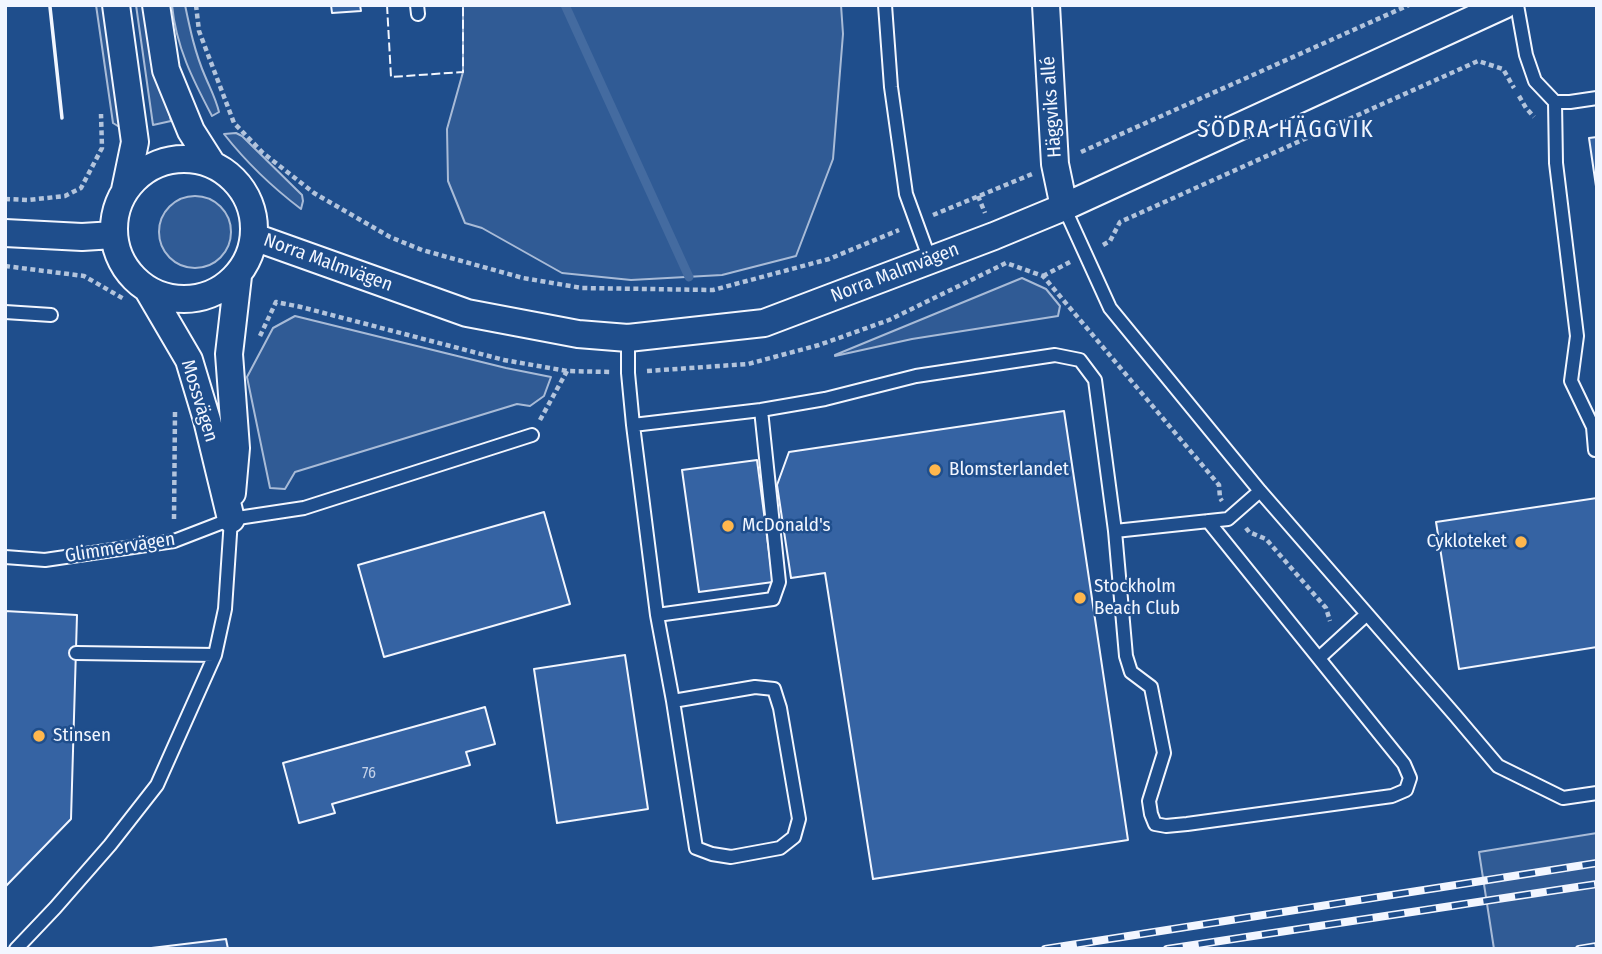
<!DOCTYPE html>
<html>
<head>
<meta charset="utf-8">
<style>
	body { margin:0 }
	#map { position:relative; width:1602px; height:954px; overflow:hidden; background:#1f4e8c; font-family:"Fira Sans Condensed",sans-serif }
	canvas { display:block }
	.frame { position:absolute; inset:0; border:7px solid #f2f6ff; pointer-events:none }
</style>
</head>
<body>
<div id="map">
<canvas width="1602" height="954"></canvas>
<div class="frame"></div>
</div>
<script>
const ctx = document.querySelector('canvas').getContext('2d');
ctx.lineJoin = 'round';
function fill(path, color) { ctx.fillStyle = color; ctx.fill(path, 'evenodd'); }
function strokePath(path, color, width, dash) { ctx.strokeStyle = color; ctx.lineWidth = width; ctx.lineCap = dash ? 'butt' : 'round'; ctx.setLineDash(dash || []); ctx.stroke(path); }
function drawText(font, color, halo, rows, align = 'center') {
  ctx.font = font + ' "Fira Sans Condensed",sans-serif'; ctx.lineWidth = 5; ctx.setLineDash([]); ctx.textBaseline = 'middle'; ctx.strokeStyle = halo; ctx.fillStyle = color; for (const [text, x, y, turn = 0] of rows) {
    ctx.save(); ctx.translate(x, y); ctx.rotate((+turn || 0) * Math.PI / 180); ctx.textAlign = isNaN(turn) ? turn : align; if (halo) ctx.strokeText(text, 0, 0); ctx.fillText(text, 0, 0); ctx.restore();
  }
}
const green = new Path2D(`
	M96,5H104L121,128L113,123Z
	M136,5H146L171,121L153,125Z
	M172,5H185C190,29 195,53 205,76C210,88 216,99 219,112L212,116C193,80 176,47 172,5Z
	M463,5H841L843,34L833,159L796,256L722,275L631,280L562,273L482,228L465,223L448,181L447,129L463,72Z
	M236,133L242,136L302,195L303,201L301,209C272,187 246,162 224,134Z
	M159 232a36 36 0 1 1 72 0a36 36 0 1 1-72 0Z
	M1022,278L1046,289L1060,306L1058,316L912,339L835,356V355Z
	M295,316L506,368L551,377L544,396L530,406L517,404L295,472L285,489L270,488L247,377L273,328Z
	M1597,833V949H1494L1479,852Z`);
fill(green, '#305b95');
strokePath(green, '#a8bbd7', 2);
strokePath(new Path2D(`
	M565,5L689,277`), '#446ba0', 9);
const building = new Path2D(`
	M331,5H360L361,11L332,13Z
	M1597,137V193L1589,138Z
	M1064,411L1128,840L873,879L825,573L791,578L777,485L789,452Z
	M757,460L773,582L699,592L682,470Z
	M1597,498V647L1459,669L1436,522Z
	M544,512L570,604L384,657L358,565Z
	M5,611L77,615L71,819L5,887Z
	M625,655L648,809L557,823L534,669Z
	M485,707L495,744L466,752L470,765L332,804L335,813L299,823L283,763Z
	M226,939L228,949H143Z`);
fill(building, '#3563a3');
strokePath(building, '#f2f6ff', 2);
const lane = new Path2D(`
	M417,5L418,14
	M885,5L891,87L906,194L930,260
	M1517,5L1526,55L1535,81L1555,102H1570L1597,98
	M1555,102L1556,163L1577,336L1571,381L1593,427L1595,450
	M1064,207L1110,308L1260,491L1454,714L1498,766L1563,798L1597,793
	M5,312L51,315
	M628,338V373L633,425L657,615L673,701L696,848L712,854L731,857L780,848L794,837L799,819L780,708L774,689L755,687L673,701
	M633,425L761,410L825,399L916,376L1055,355L1080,360L1095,380L1115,531L1228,519L1260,491
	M1115,531L1126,656L1131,672L1151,687L1164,753L1149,801L1151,814L1155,824L1166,826L1187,824L1392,796L1406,790L1410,778L1404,764L1208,521
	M5,557L45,560L174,541L231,519L304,508L532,435
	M657,615L773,599L779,582L761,410
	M76,653L215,655
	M1319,658L1367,614
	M16,949L55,908L110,845L157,785L215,655L225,609L231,519`);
const street = new Path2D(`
	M116,5L135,142L125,190
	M156,5L166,70L191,131L212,164
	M1046,5L1055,164L1064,207
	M114 229a70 70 0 1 1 140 0a70 70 0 1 1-140 0Z
	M5,233L82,237L114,235
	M254,237L467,313L578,334L628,338L764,323L994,236L1064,207L1504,5
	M148,290L189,360L207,420L231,519
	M232,493L236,448L229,354L238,276`);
strokePath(lane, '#f2f6ff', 16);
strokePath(street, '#f2f6ff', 30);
strokePath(new Path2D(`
	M196,5L199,31L234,123L263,153L314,193L390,237L422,250L523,278L582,288L713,290L829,259L899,230
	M1519,96L1526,108L1534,117
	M1081,152L1409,5
	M978,196L985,213
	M5,199L28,200L65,196L81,188L102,148L101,114
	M933,215L1032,174
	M1103,245L1110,241L1120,222L1478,61L1503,69L1514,88
	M5,266L84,276L124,299
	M1043,276L1070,262
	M260,336L276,302L301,307L504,360L567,371L610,372
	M647,371L748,364L819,345L889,320L1006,263L1043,276L1219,485L1220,498L1222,501
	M540,420L567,371
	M174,519L175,412
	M1246,528L1249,532L1266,539L1326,608L1330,621`), '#b3c4dc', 4.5, [5, 3.5]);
strokePath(lane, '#1f4e8c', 12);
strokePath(street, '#1f4e8c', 26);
const rail = new Path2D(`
	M1045,949L1597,863
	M1167,949L1597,884
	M1579,949L1597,946`);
strokePath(rail, '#f2f6ff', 8);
strokePath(rail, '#1f4e8c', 5, [16]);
strokePath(new Path2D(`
	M387,5L391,77L463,72V5`), '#f2f6ff', 2, [9, 3.5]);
strokePath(new Path2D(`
	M50,7L62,118`), '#f2f6ff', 3.5);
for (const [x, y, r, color] of [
	[935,470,7,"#ffb74d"],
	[728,526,7,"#ffb74d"],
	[1521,542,7,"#ffb74d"],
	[1080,598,7,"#ffb74d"],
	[39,736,7,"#ffb74d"]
]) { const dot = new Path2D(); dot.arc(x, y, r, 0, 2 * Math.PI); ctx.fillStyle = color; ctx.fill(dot); strokePath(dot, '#1f4e8c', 2.5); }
drawText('16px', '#c3d1e8', null, [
	["76",369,774]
]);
drawText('19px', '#f2f6ff', '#1f4e8c', [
	["Häggviks allé",1052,107,-94],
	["Norra Malmvägen",328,263,20],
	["Norra Malmvägen",895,273,-21],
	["Mossvägen",199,401,73],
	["Glimmervägen",120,548,-9]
]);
drawText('19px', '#f2f6ff', '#1f4e8c', [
	["Blomsterlandet",949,470],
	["McDonald's",742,526],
	["Cykloteket",1507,542,"right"],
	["Stockholm",1094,587],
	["Beach Club",1094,609],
	["Stinsen",53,736]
], 'left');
ctx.letterSpacing = '2px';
drawText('23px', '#f2f6ff', '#1f4e8c', [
	["SÖDRA HÄGGVIK",1286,131]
]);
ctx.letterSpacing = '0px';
</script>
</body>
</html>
